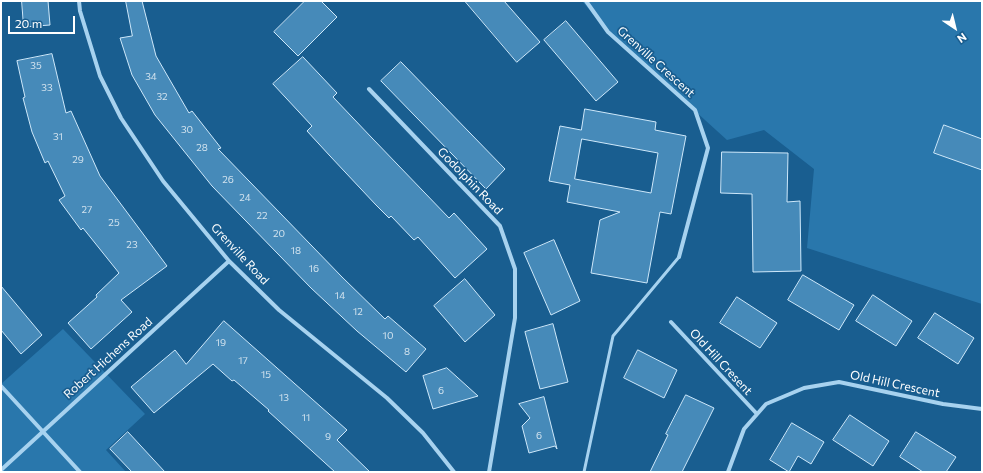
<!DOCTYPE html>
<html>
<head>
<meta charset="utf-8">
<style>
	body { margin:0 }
	#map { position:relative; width:983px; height:473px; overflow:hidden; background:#195e90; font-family:Commissioner,sans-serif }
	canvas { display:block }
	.frame { position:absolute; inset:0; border:2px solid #fff; pointer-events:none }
	.north { position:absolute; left:935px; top:8px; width:40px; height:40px; -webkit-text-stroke:3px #195e90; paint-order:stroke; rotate:145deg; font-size:11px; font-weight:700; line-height:16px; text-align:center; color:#fff }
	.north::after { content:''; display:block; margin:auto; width:14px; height:18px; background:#fff; clip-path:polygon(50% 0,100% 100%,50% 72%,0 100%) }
	.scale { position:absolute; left:8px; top:16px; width:67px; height:18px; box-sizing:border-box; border:2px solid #fff; border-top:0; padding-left:5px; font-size:12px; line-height:14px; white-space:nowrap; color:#fff; -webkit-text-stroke:3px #195e90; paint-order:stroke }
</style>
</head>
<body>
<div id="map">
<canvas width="983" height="473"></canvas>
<div class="frame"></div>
<div class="north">N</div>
<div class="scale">20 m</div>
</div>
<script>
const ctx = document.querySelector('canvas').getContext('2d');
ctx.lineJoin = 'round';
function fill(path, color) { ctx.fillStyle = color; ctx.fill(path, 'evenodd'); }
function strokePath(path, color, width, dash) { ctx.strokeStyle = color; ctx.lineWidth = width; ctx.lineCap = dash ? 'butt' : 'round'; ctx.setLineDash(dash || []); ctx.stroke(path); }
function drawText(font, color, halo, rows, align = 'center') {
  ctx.font = font + ' Commissioner,sans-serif'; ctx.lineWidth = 3.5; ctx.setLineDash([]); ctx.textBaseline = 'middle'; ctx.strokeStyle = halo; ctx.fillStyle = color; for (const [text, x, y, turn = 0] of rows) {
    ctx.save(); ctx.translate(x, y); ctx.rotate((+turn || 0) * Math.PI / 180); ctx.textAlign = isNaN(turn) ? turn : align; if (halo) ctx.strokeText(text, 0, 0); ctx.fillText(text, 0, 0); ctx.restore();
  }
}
fill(new Path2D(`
	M582,1H982V304L807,248L814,169L764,130L727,140L608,32Z
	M63,329L145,414L106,450L126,472H1V384Z`), '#2977ac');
const building = new Path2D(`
	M22,1H48L50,25L24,27Z
	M126,1H142L156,56L189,113L192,111L221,148L218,149L342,277L385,319L388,316L426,349L406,372L357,331L311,288L212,186L155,115L132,75L120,38L132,36Z
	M305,1H321L337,17L298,56L274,32Z
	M465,1H504L540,42L517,62Z
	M566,21L618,82L596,101L544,40Z
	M52,54L66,113L71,111L100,176L167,266L121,300L132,312L91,349L68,323L97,297L96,295L119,273L83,228L81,230L59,200L65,196L48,161L45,163L32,132L23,98L25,97L17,61Z
	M303,57L337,93L333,97L372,138L449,218L454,213L487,249L455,278L418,237L414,240L391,216L389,218L376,205L330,156L307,131L312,126L273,84Z
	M401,62L505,169L486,189L381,81Z
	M585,109L656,122L655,130L686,136L671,214L660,212L647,283L591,273L600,220L620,212L567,202L570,185L549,181L560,126L581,130ZM582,139L658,153L651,193L575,179Z
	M944,125L982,139V170L934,153Z
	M722,152L788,153L787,202L800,201L801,271L753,272L752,194L721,193Z
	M554,240L580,301L551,315L524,253Z
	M803,275L854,305L839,330L788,300Z
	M465,279L495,315L465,342L434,306Z
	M1,286L42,335L21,354L1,330Z
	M873,295L912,321L896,346L856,321Z
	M737,297L777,323L760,348L720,323Z
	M935,313L974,338L958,364L918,338Z
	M224,321L347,430L337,440L370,472H335L268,411L269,410L234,380L232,381L213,364L154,413L131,387L175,350L186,364Z
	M553,324L568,382L540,389L525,332Z
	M638,350L677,370L664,398L624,378Z
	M447,368L478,396L433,409L423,376Z
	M686,395L714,408L682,472H650L668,435L666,434Z
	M544,397L557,449L555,446L529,453L522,426L530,418L519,404Z
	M850,415L889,441L873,466L833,440Z
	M792,423L824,442L811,464L798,456L789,472L770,460Z
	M128,432L165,472H132L110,449Z
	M916,432L956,457L946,472H923L900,457Z`);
fill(building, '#468ab9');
strokePath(building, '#cee8fa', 1);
strokePath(new Path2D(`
	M584,472L613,336L679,257`), '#a7d2ef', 3);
strokePath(new Path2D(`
	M79,1L80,11L100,76L121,118L163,181L229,261L279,310L387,398L423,433L454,472
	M586,1L608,32L695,110L708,148L679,257
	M369,89L500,226L515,269V318L489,472
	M671,322L757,414
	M1,386L80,472
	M1,470L229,261
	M728,472L744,429L766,404L804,388L839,382L943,404L982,409`), '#a7d2ef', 4);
drawText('10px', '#d1e2ee', null, [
	["35",36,66],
	["34",151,77],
	["33",47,88],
	["32",162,97],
	["30",187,130],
	["31",58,137],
	["28",202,148],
	["29",78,160],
	["26",228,180],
	["24",245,198],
	["27",87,210],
	["22",262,216],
	["25",114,223],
	["20",279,234],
	["23",132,245],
	["18",296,251],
	["16",314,269],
	["14",340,296],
	["12",358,312],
	["10",388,336],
	["19",221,343],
	["8",407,352],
	["17",243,361],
	["15",266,375],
	["6",441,391],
	["13",284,398],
	["11",306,418],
	["6",539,436],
	["9",328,437]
]);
drawText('12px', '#fff', '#195e90', [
	["Grenville Crescent",656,62,42],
	["Godolphin Road",470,181,46],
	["Grenville Road",240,254,47],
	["Robert Hichens Road",108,358,-42],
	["Old Hill Cresent",721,362,47],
	["Old Hill Crescent",895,384,12]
]);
</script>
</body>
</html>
